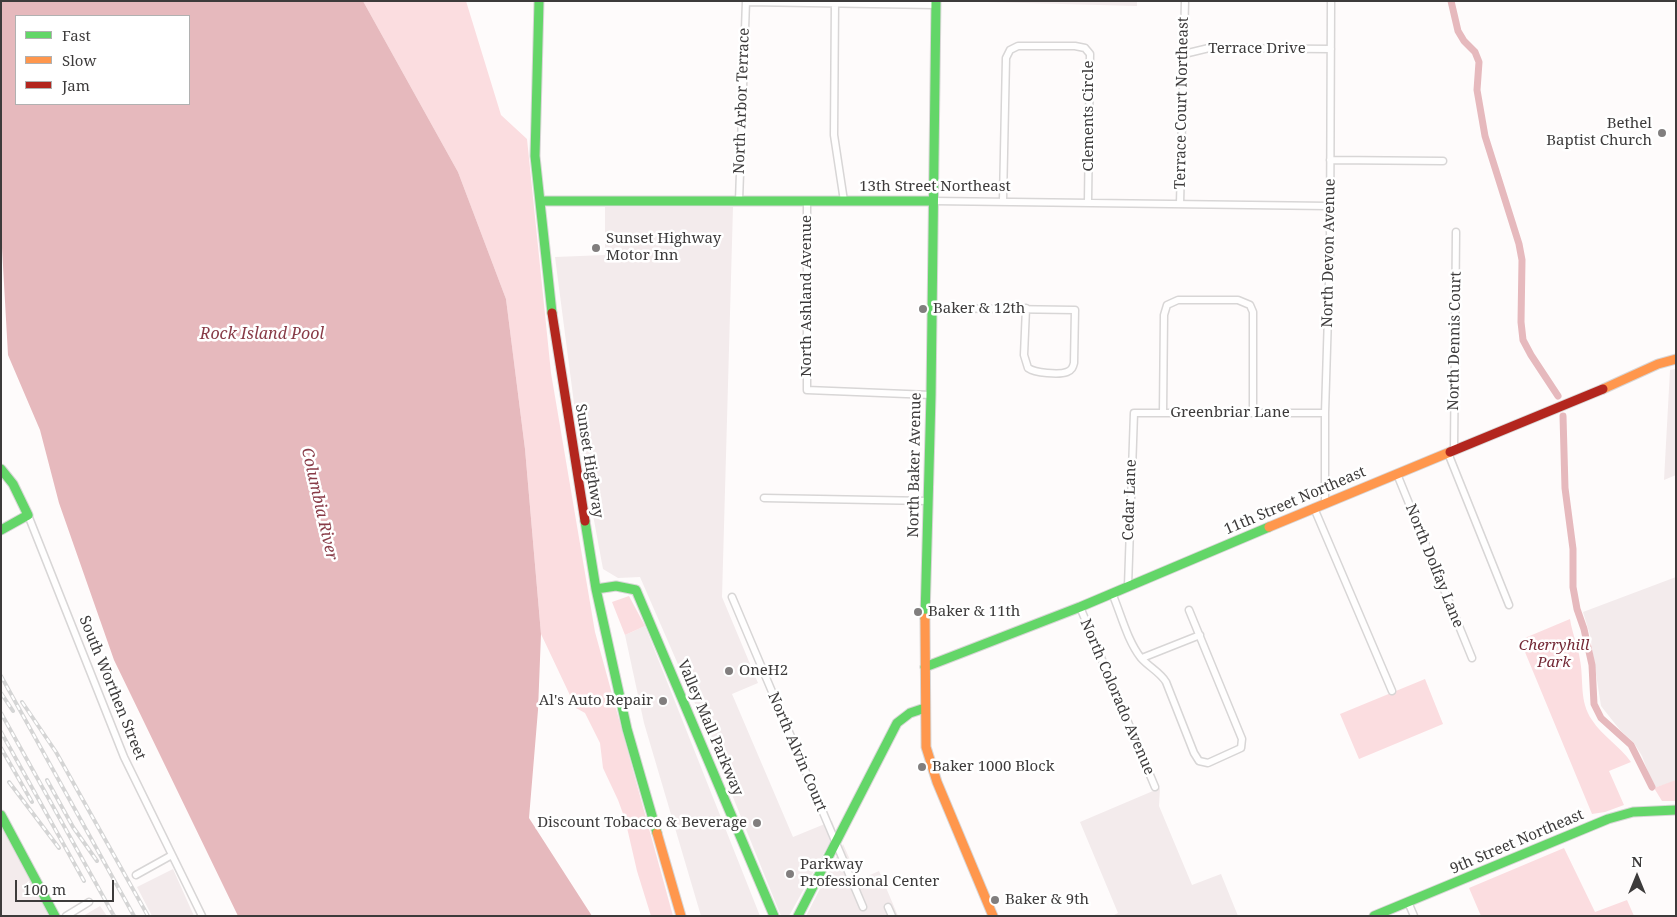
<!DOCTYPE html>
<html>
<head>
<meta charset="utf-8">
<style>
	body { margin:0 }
	#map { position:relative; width:1677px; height:917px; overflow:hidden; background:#fefbfb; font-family:"Noto Serif",serif }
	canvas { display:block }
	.frame { position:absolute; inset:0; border:2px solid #3d3b3b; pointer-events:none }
	.legend { position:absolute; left:15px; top:15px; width:175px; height:90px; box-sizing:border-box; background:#fff; border:1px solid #b1b1b1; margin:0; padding:6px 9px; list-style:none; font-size:15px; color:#3d3b3b }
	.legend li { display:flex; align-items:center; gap:10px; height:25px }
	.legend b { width:25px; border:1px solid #b1b1b1 }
	.north { position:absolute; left:1612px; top:852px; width:50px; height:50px; -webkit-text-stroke:4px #fff; paint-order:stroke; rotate:0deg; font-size:14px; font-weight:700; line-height:20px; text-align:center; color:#3d3b3b }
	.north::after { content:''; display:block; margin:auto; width:18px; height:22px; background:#3d3b3b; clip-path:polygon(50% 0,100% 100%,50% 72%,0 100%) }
	.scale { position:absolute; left:15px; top:880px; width:99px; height:22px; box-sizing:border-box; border:2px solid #3d3b3b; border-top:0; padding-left:6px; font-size:15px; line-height:18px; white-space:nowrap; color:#3d3b3b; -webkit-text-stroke:4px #fff; paint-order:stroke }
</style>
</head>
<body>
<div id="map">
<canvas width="1677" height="917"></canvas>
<div class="frame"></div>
<ul class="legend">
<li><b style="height:6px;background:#63d668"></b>Fast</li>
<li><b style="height:6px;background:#ff974d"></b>Slow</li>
<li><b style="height:6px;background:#b3261e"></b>Jam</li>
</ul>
<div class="north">N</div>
<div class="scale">100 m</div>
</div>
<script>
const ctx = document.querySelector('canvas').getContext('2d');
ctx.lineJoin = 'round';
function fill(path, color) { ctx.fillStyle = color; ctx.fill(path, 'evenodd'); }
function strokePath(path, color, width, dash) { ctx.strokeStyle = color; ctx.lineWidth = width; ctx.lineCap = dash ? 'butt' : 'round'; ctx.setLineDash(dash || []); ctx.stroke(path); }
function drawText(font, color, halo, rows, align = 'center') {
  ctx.font = font + ' "Noto Serif",serif'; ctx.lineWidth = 5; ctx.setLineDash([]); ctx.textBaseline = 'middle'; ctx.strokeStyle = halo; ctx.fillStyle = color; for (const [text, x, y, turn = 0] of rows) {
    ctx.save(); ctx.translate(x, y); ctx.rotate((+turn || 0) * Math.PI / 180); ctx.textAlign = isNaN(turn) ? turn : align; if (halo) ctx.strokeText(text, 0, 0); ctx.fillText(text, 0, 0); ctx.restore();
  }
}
fill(new Path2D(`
	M948,1H1137V6Z
	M605,207H733L722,597L758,683L732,694L793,837L832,821L836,831L789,916H781L697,708L640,577L618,578L603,569L578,434L555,257L605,255Z
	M1676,369V475L1664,480L1670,370Z
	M1676,577V781L1654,788L1642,756L1634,743L1620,730L1601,706L1590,635L1583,612Z
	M645,626L760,916H701L644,723L625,635Z
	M1160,788L1159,806L1192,885L1221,874L1238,916H1112L1118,913L1080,822Z
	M1,824L51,915L50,916H1Z
	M843,844L859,880L879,871L898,916H806Z
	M173,869L194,916H152L137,887Z
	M100,906L107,916H83Z`), '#f3ebec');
fill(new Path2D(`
	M363,1H466L501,115L527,139L551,373L595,632L673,916H651L637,871L625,819L618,800L603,768L600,743L585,713L576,708L541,634L525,449L506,299L458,172Z
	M629,596L645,626L625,635L612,602Z
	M1570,619C1572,633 1578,646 1580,660C1584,681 1579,701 1592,720C1602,736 1620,746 1631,762L1609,771L1624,805L1605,812L1592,814L1520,640Z
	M1425,679L1443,724L1359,759L1340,714Z
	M1676,780V801H1662L1654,788Z
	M1564,848L1595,912L1627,900L1634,916H1481L1469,888Z`), '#fbdde0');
fill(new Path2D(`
	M1,1H363L458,172L506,299L525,449L541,634L538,710L529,818L592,916H238L114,660L59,503L40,430L8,355L1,230ZM16,16H189V104H16Z`), '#e6b9bd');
strokePath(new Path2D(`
	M1451,1L1458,31L1464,41L1475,52L1479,62L1477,90L1485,136L1519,244L1522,260L1521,322L1523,340L1531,355L1558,396
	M1563,416L1565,488L1573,549V587L1577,609L1584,629L1592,665L1594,704L1601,718L1631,745L1652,787`), '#e6b9bd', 7);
const street = new Path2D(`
	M835,1L834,135L844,201
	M746,2L936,5
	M1184,54L1209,48L1331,49
	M1330,160L1443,161
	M1003,200L1006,58L1010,50L1018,46H1075L1085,48L1090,54L1088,202
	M739,201L746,1
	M807,201V390L931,395
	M933,201L1329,206
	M1180,204L1185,1
	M931,308L1075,310L1074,363C1073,367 1072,370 1067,372C1059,375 1035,373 1028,368L1024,355L1026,308
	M1163,413L1164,315L1167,305L1178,300H1238L1250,305L1253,312V413
	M1454,450L1456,232
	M1448,453L1509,605
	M1397,474L1472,658
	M764,498L928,501
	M1325,504V413L1330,250L1331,1
	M1314,508L1392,691
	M28,515L124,757L202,916
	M1128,586L1134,413H1325
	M1112,593C1121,614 1127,640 1141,658C1149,667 1160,672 1166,682L1194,753L1199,761L1208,763L1241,748L1242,739L1189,610
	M732,597L863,907
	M1080,607L1155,787
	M1142,658L1200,635
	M136,875L172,855
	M1408,902L1414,916
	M888,907L892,916
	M66,916L89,902`);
const fast = new Path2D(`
	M539,1L535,156L552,313
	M540,201H933
	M1,469L13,484L28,515L1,530
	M585,521L596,589L627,729L657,833
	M596,589L616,586L636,590L774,916
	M925,618L931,395L936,1
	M925,667L1080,607L1269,527
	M1,815L55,916
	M798,916L897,723L910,713L925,708
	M1374,916L1608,819L1633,812L1676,810`);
const slow = new Path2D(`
	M1603,389L1658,364L1676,359
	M1269,527L1450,452
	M925,618L926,747L937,782L993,916
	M657,833L681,916`);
const jam = new Path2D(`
	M552,313L585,521
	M1450,452L1603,389`);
strokePath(street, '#d8d6d6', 9);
strokePath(fast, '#d8d6d6', 11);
strokePath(slow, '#d8d6d6', 11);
strokePath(jam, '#d8d6d6', 11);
strokePath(street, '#fffefe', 6);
strokePath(fast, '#63d668', 9);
strokePath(slow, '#ff974d', 9);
strokePath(jam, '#b3261e', 9);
const rail = new Path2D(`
	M1,676L134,916
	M1,693L13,711
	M22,702L56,752L148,916
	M1,713L114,916
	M1,732L84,881
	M1,748L32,802
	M47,780L73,827L97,861
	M9,782L59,848`);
strokePath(rail, '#d5d5d5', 4);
strokePath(rail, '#fff', 2, [5.5]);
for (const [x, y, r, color] of [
	[1662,133,5,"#817e7e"],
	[596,248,5,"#817e7e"],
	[923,309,5,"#817e7e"],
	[918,612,5,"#817e7e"],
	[729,671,5,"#817e7e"],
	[663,701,5,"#817e7e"],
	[922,767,5,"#817e7e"],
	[757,823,5,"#817e7e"],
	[790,874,5,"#817e7e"],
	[995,900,5,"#817e7e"]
]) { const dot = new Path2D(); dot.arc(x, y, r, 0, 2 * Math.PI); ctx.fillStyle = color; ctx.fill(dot); strokePath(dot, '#fff', 2); }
drawText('15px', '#3d3b3b', '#fff', [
	["Terrace Drive",1257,49],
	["North Arbor Terrace",742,101,-88],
	["Terrace Court Northeast",1182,103,-89],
	["Clements Circle",1089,116,-90],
	["13th Street Northeast",935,187],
	["North Devon Avenue",1329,253,-89],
	["North Ashland Avenue",807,296,-90],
	["North Dennis Court",1455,341,-89],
	["Greenbriar Lane",1230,413],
	["Sunset Highway",589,461,81],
	["North Baker Avenue",915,465,-89],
	["Cedar Lane",1130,500,-88],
	["11th Street Northeast",1295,501,-23],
	["North Dolfay Lane",1434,566,68],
	["South Worthen Street",112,688,68],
	["North Colorado Avenue",1117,697,67],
	["Valley Mall Parkway",710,728,67],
	["North Alvin Court",797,752,67],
	["9th Street Northeast",1517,842,-23]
]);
drawText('15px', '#3d3b3b', '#fff', [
	["Bethel",1652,124,"right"],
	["Baptist Church",1652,141,"right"],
	["Sunset Highway",606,239],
	["Motor Inn",606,256],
	["Baker & 12th",933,309],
	["Baker & 11th",928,612],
	["OneH2",739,671],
	["Al's Auto Repair",653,701,"right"],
	["Baker 1000 Block",932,767],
	["Discount Tobacco & Beverage",747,823,"right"],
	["Parkway",800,865],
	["Professional Center",800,882],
	["Baker & 9th",1005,900]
], 'left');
drawText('italic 15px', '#732835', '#fff', [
	["Cherryhill",1554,646],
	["Park",1554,663]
]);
drawText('italic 16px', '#883b47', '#fff', [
	["Rock Island Pool",262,334],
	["Columbia River",319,504,77]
]);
</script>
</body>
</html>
